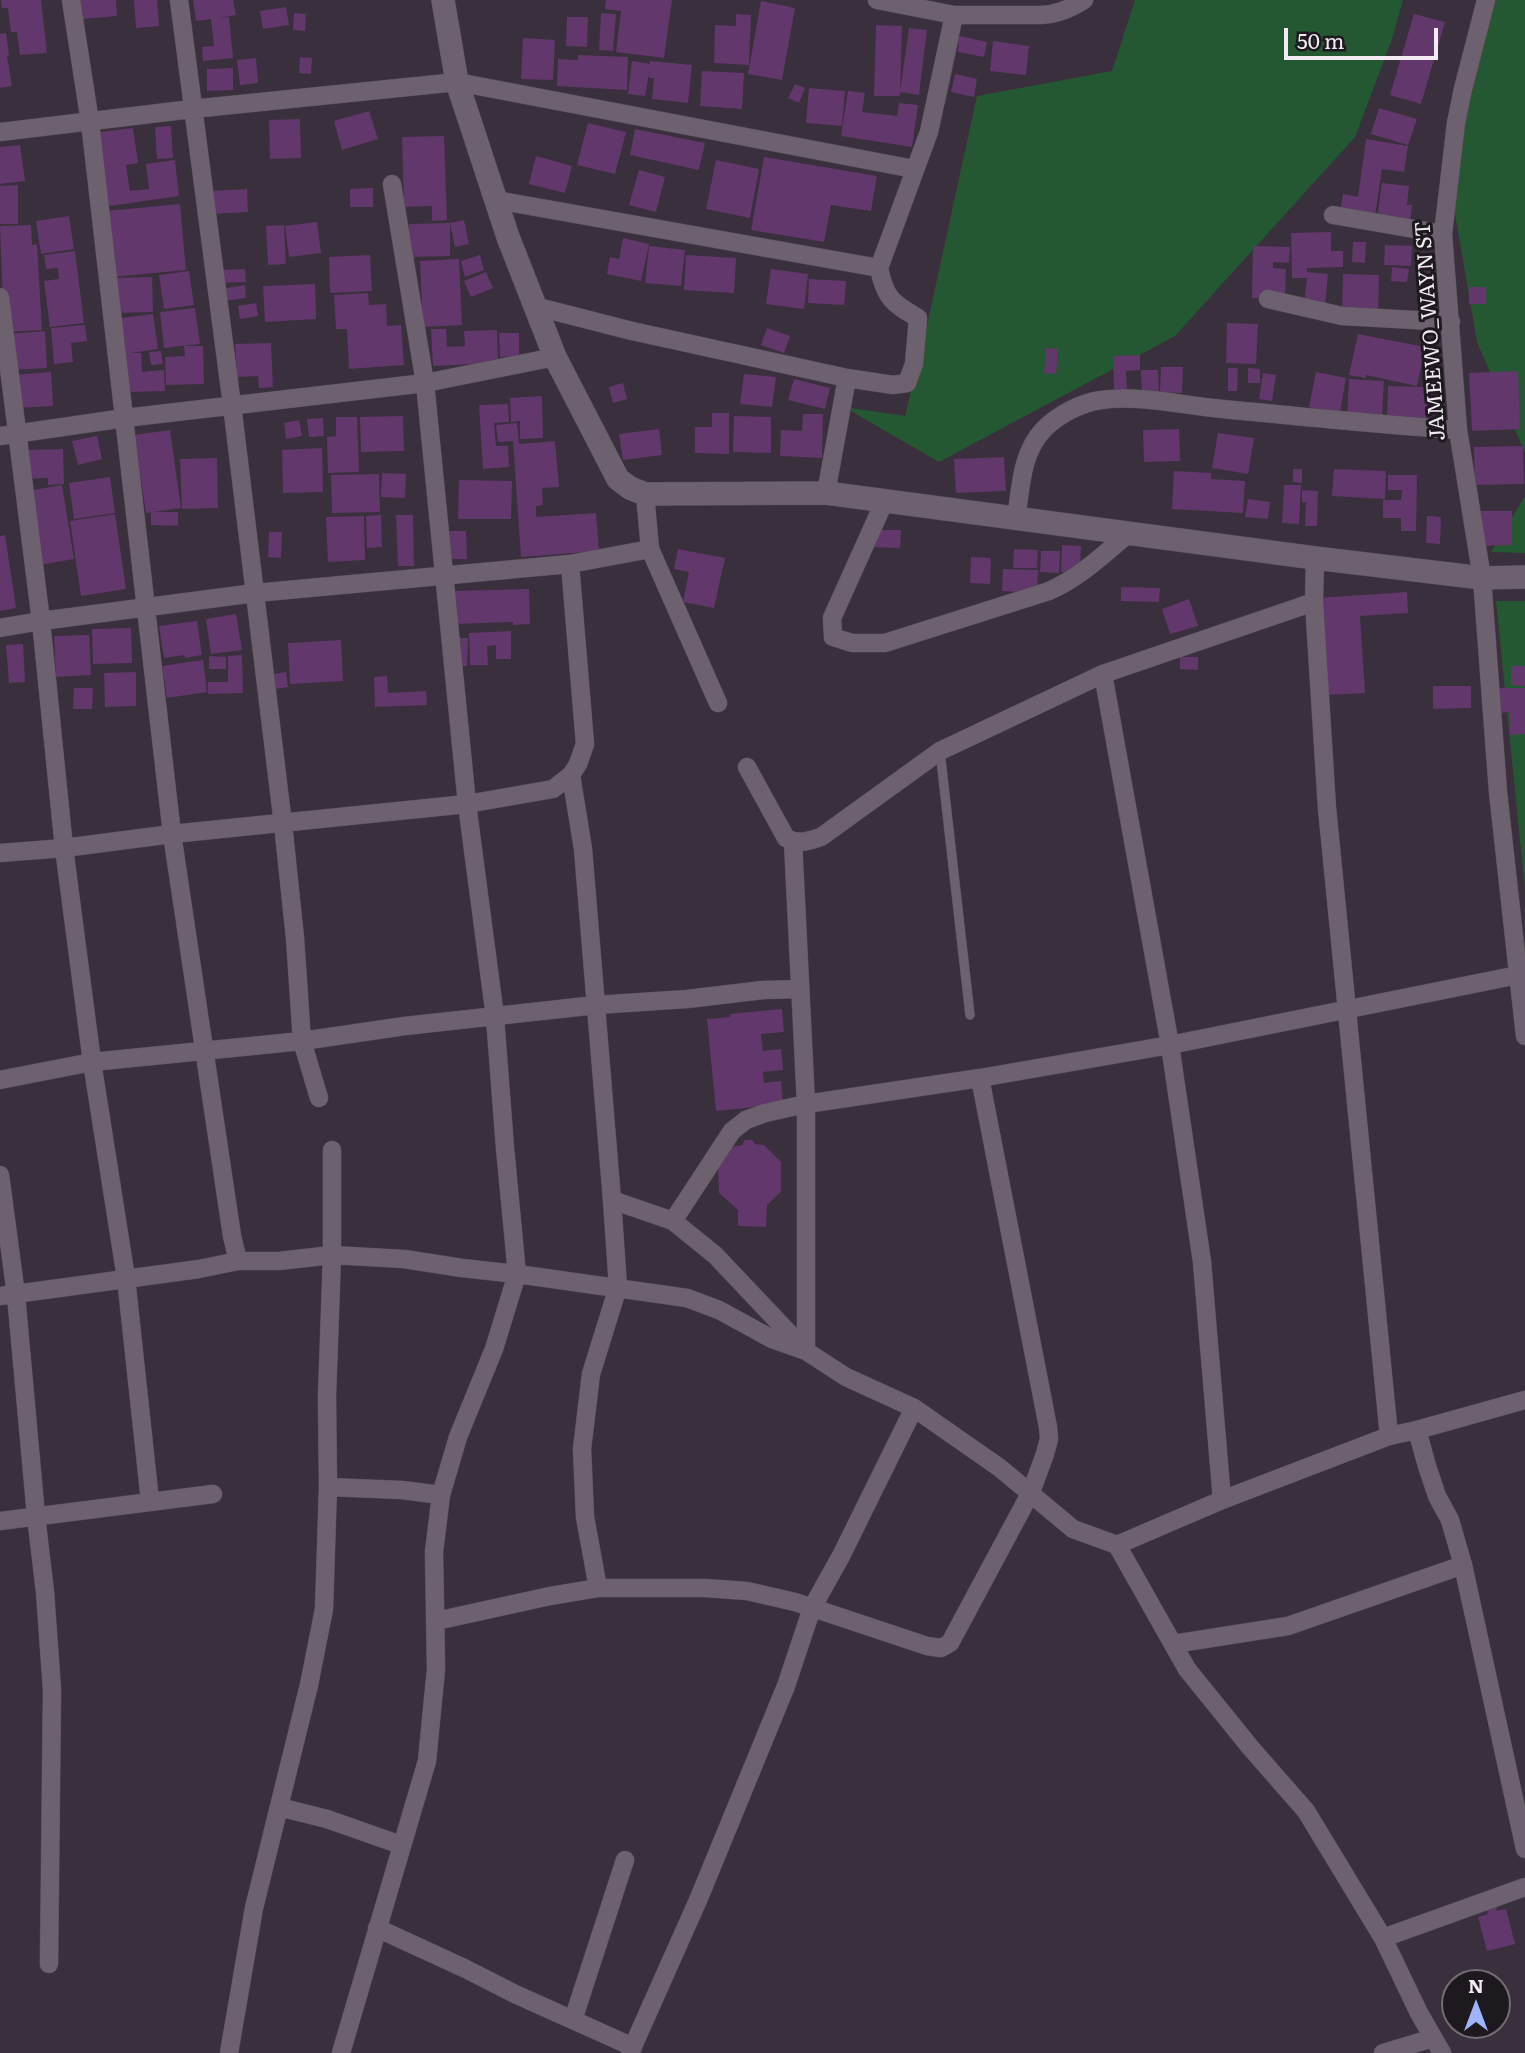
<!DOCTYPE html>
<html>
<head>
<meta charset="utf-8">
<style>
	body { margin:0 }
	#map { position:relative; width:1525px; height:2053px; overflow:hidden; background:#3a2f3c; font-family:Literata,serif }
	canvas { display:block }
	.north { position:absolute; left:1441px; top:1969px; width:70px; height:70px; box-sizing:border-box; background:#1e191f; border:2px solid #736d74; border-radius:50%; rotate:0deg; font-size:19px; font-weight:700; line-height:28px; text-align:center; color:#f2ebf3 }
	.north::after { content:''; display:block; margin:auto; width:24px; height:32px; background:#9eb4fd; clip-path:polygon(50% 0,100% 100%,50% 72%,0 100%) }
	.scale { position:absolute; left:1284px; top:28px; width:154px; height:32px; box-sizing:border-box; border:4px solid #f2ebf3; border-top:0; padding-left:9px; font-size:21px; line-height:24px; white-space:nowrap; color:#f2ebf3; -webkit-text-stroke:5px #1e191f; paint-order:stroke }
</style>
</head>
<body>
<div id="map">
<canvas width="1525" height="2053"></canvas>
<div class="north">N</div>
<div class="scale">50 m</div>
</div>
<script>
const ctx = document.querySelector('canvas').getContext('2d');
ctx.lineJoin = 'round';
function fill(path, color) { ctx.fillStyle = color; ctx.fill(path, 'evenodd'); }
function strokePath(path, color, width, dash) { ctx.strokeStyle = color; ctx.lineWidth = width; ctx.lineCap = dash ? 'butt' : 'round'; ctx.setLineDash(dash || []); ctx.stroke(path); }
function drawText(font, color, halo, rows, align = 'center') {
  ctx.font = font + ' Literata,serif'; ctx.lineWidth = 6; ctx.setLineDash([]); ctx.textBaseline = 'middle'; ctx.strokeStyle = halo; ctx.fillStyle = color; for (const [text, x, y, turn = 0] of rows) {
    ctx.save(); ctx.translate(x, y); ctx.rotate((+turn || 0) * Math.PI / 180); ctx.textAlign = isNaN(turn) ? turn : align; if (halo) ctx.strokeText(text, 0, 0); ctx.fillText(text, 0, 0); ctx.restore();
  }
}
fill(new Path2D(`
	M1135,0H1403L1392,39L1355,137L1175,336L939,462L844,407L905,416L929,316L977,96L1112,71Z
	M1482,0H1525V453L1477,342L1449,179Z
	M1525,496V553L1491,552Z
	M1496,601H1525V890Z`), '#245832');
fill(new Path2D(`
	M1,0H41L47,53L20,55L17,32H11L8,8H2Z
	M80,0H116L117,16L82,19Z
	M134,0H157L159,26L136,28Z
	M193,0H233L236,15L218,18L229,17L233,58L203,61L202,47L214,46L211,19L196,21Z
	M606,0H672L664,58L616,52L621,11L605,9Z
	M761,1L795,8L782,80L748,74Z
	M286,7L289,25L263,29L260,11Z
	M294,13L306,14L305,31L293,30Z
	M601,13L616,14L613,51L599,50Z
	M736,14L751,15L749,65L714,63L715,25L736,26Z
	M1414,14L1445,22L1421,104L1390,95Z
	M567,17H588L587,47L566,46Z
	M876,25L902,26L900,96H874Z
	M909,28L927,30L919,95L900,92Z
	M942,32L987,42L984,57L958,52L959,40L945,105L928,101Z
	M6,33L9,55L7,56L12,86L0,88V34Z
	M523,38L555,40L553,80L521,79Z
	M993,41L1029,46L1026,75L990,71Z
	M578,55L628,57L627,90L557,86L558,59L578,60Z
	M300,57L312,58L311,74L299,73Z
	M256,58L258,83L240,85L237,60Z
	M632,61L650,64V61L692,65L688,103L652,99L654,78H649L650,69L645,96L628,94Z
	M233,68V90L207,91V69Z
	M702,71L744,73L742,109L700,106Z
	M955,74L977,79L974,97L951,92Z
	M795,84L805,88L799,103L788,98Z
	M809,88L845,91L842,126L806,123Z
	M848,91L865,93L862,112L897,116L899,103L918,105L912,147L841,136Z
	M1379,108L1417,119L1408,145L1371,134Z
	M369,111L378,139L342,150L334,121Z
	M300,119L301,158L270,159L269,120Z
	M588,123L626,132L615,174L577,165Z
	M171,126L173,158L157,159L155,127Z
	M133,128L138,163L126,165L130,191L149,189L146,164L175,160L179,196L103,207L93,133Z
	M635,129L705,143L699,170L630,155Z
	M444,136L447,220L432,221V206L404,207L402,137Z
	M1366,139L1408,146L1404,172L1382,169L1374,223L1339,218L1343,194L1358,197Z
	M20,145L25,181L0,184V147Z
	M536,156L572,166L565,193L529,184Z
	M764,157L877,176L871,211L831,205L824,242L751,230Z
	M716,160L759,169L750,218L706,209Z
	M639,170L665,177L656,212L629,205Z
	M1382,183L1409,186L1407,205H1412L1409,230L1376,226Z
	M18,185V224H0V186Z
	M373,188V207H350V189Z
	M247,189L248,212L211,214L210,191Z
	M180,204L186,270L111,277L106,211Z
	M69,216L74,249L41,254L36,221Z
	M464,220L469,244L455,247L450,223Z
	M317,222L321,253L289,257L285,226Z
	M450,223V256L410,257L409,224Z
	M31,225L32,245L37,244L42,330L4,332L0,226Z
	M284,225L286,264L268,265L266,226Z
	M1331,232V251H1343V267L1307,268V272L1328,274L1325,307L1304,305L1307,278H1292L1291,233Z
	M623,238L649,244L641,281L607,274L610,257L619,259Z
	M1353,242H1366L1365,263L1352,262Z
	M1385,245L1412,246L1411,266L1384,265Z
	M649,246L685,250L681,286L645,283Z
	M1253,246L1290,247L1289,263L1273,262V268L1286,269L1285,299L1252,298Z
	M75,251L84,323L50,327L44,281L59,279L58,268L46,269L44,255Z
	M370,255L372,291L330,293L329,257Z
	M480,255L484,270L465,277L461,261Z
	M686,255L736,258L734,293L684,290Z
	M459,259L462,325L423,327L420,261Z
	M1392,267L1409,269L1407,282L1391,281Z
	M245,269L246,282L218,283V270Z
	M771,269L808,274L804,309L766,304Z
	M189,271L194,305L164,309L159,275Z
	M486,272L493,288L471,297L464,281Z
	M1343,274L1379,275L1378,314L1342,313Z
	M152,277L153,312L115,313L114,278Z
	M809,279L846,281L844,305L808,303Z
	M315,284L316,319L265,322L263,286Z
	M245,285L246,298L222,301L221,289Z
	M1469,287H1486V304H1469Z
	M368,293L369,305L386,304L387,326L401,325L404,365L349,369L347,329H336L334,295Z
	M256,303L258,316L240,319L238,306Z
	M195,308L200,344L164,348L160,312Z
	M153,314L158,349L130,353H141L142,372L164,370L165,391L128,392L126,354L121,318Z
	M1227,323L1258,324L1256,364L1226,363Z
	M85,325L87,341L71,343L73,362L54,364L51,328Z
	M767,328L790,336L784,353L761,345Z
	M431,329H446L447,347L465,346L464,331L497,330L498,363L433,366Z
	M45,331L47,368L11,370L9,334Z
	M499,333H519V356L500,357Z
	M1358,334L1425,347L1417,386L1366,375V378L1349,375Z
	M271,343L273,387L259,388L258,376L237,377L235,344Z
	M184,346H203L204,384L166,385L165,357L185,356Z
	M1046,348L1058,349L1056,374L1044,373Z
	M161,351L163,364L151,365L149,352Z
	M1140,355V370L1126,371L1127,392H1114L1113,356Z
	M1161,367H1183L1182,393L1160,392Z
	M1228,368H1238L1237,391H1228Z
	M1248,368L1260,369V383H1248Z
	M1141,370H1158L1159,395L1142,396Z
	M1518,371L1520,429L1472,431L1469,373Z
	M51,372L53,406L16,408L14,375Z
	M1316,372L1346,378L1340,413L1309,407Z
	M1263,373L1276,375L1272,401L1259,399Z
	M744,374L776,377L772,407L740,404Z
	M794,379L830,388L825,409L788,400Z
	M1349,379L1384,381L1382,417L1347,415Z
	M623,383L627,399L613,403L609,387Z
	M1388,386L1428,387L1426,424L1387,423Z
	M542,396L543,438L520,439V421L511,422L510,398Z
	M508,404L509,422L494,423L496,446H508L509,467L483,469L479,405Z
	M712,413H729V454L695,453V427H712Z
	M803,414H823L822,458L780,456L781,430L802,431Z
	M403,416L404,451L361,452L360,417Z
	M734,416L771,417V453L733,452Z
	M336,417H357L359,472L328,473L327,437L336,436Z
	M323,418L324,436L309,437L307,419Z
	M299,420L302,436L286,439L284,423Z
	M517,423L519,444L555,441L559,487L542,488L543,505L536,506V517L596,513L599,551L521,557L513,441L498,442L496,425Z
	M659,429L662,455L623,460L619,434Z
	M1179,429L1180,461L1144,462L1143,430Z
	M170,430L181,508L146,513L134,435Z
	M1218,433L1254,438L1248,474L1212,468Z
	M97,436L102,459L78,465L72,441Z
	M1523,446L1524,484L1475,485L1474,447Z
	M322,448L323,492L283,493L282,450Z
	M63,449L64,484L48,485V478L26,479L25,450Z
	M1004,457L1006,491L956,493L954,459Z
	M217,458L218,508L182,509L180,459Z
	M1293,469H1302V483L1293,482Z
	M1334,469L1386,471L1385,499L1332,496Z
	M1174,471L1211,473V479L1245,481L1243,513L1172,509Z
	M382,473L406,474L405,498L381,497Z
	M379,474L380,512L332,513L331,475Z
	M1388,475H1417L1416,531H1401V518H1383V500H1401L1402,490H1388Z
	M110,477L115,513L74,519L69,483Z
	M459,480L512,481L511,519H458Z
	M62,485L74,559L39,565L27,491Z
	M1284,485H1301L1299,524L1282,523Z
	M1302,490L1318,491L1317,526H1305L1306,502H1302Z
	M1248,499L1270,502L1268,519L1245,517Z
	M1473,511H1512V545L1474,546Z
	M151,512H178V526L151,525Z
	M115,514L126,589L81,596L70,521Z
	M381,515L382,547L367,548L366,516Z
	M396,515H413L414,566H398Z
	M364,516L365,560L328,562L326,517Z
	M1427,516L1441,517L1440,544L1426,543Z
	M871,530H901L900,548L870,547Z
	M449,531H466L467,559H450Z
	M269,532H282L281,558L268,557Z
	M5,535L16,608L0,611V536Z
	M1062,545L1081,546L1080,572H1061Z
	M678,549L725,558L714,608L683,602L689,572L674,569Z
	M1014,549L1038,550L1037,568H1013Z
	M1041,551H1060L1059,573L1040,572Z
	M971,557L991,558L990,584L970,583Z
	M1003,569L1038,570L1037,593L1002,591Z
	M1121,587L1160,588L1159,602L1121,601Z
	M529,589L530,624L513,625V622L454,624L453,591Z
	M1407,592L1408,613L1360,616L1365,693L1325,695L1318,598Z
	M1189,599L1198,626L1170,634L1162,609Z
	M236,614L242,650L211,654L206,619Z
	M197,621L202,655L185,658L184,655L164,658L159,626Z
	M131,628L132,663L93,664L92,629Z
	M511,631V659H496V645L487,646L488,665H470L469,633Z
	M89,635L91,675L56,677L54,636Z
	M458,638H468L467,666H457Z
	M341,640L343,681L290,684L288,643Z
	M23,644L25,682L9,683L6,645Z
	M242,655L243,693L208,694V682H228V656Z
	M209,656L226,657V669H209Z
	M1180,657H1198V670L1180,669Z
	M203,660L207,692L167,698L162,666Z
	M1511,666H1525V686L1511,685Z
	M136,672V706L105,707L104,673Z
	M286,672L288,687L274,689L272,674Z
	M387,676L388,693L426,691L427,705L375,707L374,677Z
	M1433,686H1471V708L1433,709Z
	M74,688H93L92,709H73Z
	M1499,688H1525V734L1510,735V712L1500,713Z
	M782,1009L784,1032L761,1034L763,1051L781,1049L783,1070L763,1072L764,1083L781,1081L783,1104L716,1111L707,1019L730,1017V1014Z
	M745,1140H752L755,1144L764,1145L781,1162V1192L767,1205L766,1227L738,1226V1210L719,1193L718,1165L732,1147L742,1145Z
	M1496,1906L1497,1911L1506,1909L1515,1944L1487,1951L1478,1917L1488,1914L1486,1908Z`), '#62376b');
const service = new Path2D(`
	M940,751L970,1015`);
const minor = new Path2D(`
	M71,0L90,122L172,834L232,1236L238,1261
	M179,0L232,405L283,824L295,938L302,1041L319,1098
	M877,0L954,15H1039C1056,15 1069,9 1084,0
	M1486,0L1463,89L1456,123L1443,234L1458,430L1482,578L1498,792L1525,1036
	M0,132L192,109L457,82L914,169
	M496,200L879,268
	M1333,215L1443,234
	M0,297L41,621L64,848L92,1062L126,1278L150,1501
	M1268,299L1342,316L1451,322
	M534,306L632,331L847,378
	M0,436L125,418L425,383L555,357
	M826,493L847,378L893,385L907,383L914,364L918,318C892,303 885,298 879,268L929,132L954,15
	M885,500L832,618L833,637L852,643H885L1049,591C1079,578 1103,555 1128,534
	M1016,519C1021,487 1021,453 1044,429C1059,414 1081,403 1101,400C1137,395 1177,404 1213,408C1294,416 1376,424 1458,430
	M650,549L718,703
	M1314,602L1327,808L1389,1436
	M0,628L41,621L255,593L570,564L650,549L645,494
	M1103,674L1170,1045L1202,1262L1222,1500
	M747,767L786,838C799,845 808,841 821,837L940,751L1103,674L1314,602L1315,558
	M571,775L583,849L612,1200L618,1287L591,1374L582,1449L585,1517L598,1588
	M793,842L806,1104V1351
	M0,853L64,848L172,834L467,804L553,789L571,775L578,764L585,744L570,564
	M0,1080L92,1062L302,1041L405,1026L596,1005L687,999L763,990L800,989
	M0,1175L16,1295L36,1516L45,1592L52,1690L49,1964
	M612,1200L673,1221L715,1255L804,1349
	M673,1221L732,1131L746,1120L765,1113L806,1104L980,1078L1170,1045L1518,975
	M0,1296L199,1269L238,1261H279L332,1255L404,1259L462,1268L517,1274L687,1298L719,1310L772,1339L806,1351L846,1377L914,1408L1000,1468L1073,1529L1117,1545L1187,1669L1250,1747L1306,1811L1383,1938L1419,2013L1442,2053
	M1417,1430L1427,1466L1437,1496L1450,1520L1463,1565L1525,1849
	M328,1487L402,1490L441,1495
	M0,1521L213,1494
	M1117,1545L1222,1500L1389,1436L1417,1430L1525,1400
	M436,1621L550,1596L598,1588H705L747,1591L795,1602L927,1646L941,1648L950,1643L1031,1492L1045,1454L1049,1439L1048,1427L980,1078
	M1173,1644L1288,1626L1463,1565
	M279,1807L327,1819L401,1845
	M377,1928L466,1969L515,1994L633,2047
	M1383,1938L1525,1887
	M573,2020L625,1860
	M229,2053L254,1908L309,1685L324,1609L328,1487L327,1396L332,1255V1150
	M341,2053L427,1761L436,1669L434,1552L441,1495L458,1437L494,1349L517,1274L505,1148L495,1017L467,804L425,383L392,184
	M630,2053L699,1898L786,1686L812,1608L841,1556L914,1408
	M1383,2053L1433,2038`);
const tertiary = new Path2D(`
	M443,0L457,82L508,237L555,357L618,479L630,488L645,494L826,493L1315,558L1482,578L1525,577`);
strokePath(service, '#574e59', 10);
strokePath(minor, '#574e59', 19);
strokePath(tertiary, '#574e59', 24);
strokePath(service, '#6d616f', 9);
strokePath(minor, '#6d616f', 18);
strokePath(tertiary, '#6d616f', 23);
drawText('21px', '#f2ebf3', '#1e191f', [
	["JAMEEWO_WAYN ST",1431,331,-94]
]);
</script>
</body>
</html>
